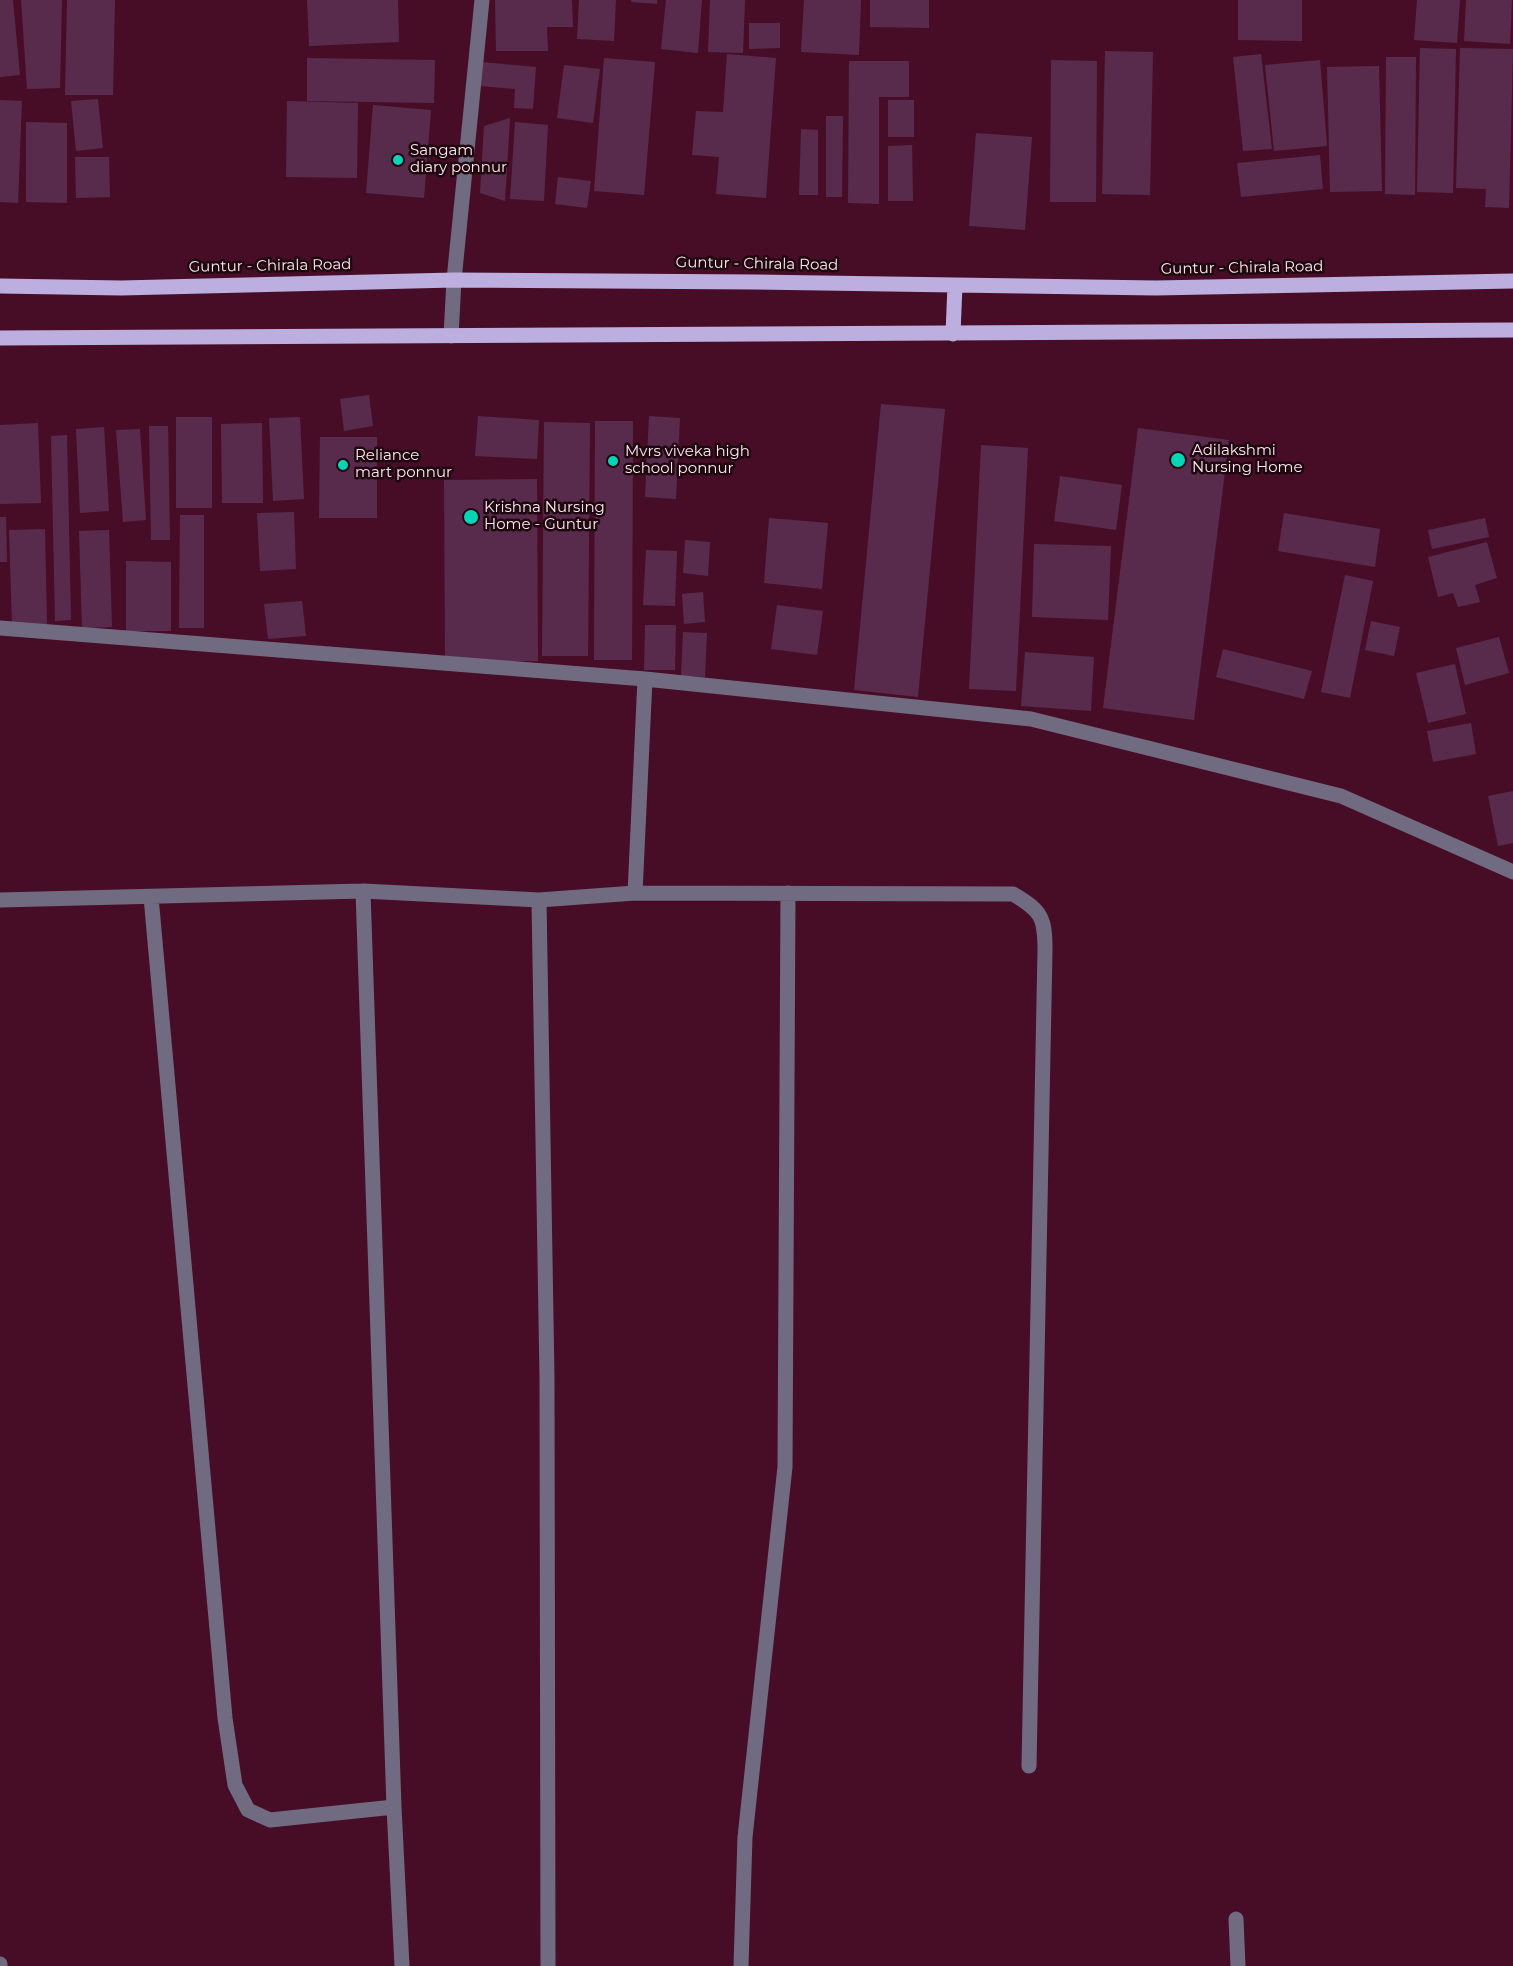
<!DOCTYPE html>
<html>
<head>
<meta charset="utf-8">
<style>
	body { margin:0 }
	canvas { display:block; background:#470d27 }
</style>
</head>
<body>
<canvas width="1513" height="1966"></canvas>
<script>
const ctx = document.querySelector('canvas').getContext('2d');
ctx.lineJoin = 'round';
function fill(path, color) { ctx.fillStyle = color; ctx.fill(path, 'evenodd'); }
function strokePath(path, color, width, dash) { ctx.strokeStyle = color; ctx.lineWidth = width; ctx.lineCap = dash ? 'butt' : 'round'; ctx.setLineDash(dash || []); ctx.stroke(path); }
function drawText(font, color, halo, rows, align = 'center') {
  ctx.font = font + ' Montserrat,sans-serif'; ctx.lineWidth = 5; ctx.setLineDash([]); ctx.textBaseline = 'middle'; ctx.strokeStyle = halo; ctx.fillStyle = color; for (const [text, x, y, turn = 0] of rows) {
    ctx.save(); ctx.translate(x, y); ctx.rotate((+turn || 0) * Math.PI / 180); ctx.textAlign = isNaN(turn) ? turn : align; if (halo) ctx.strokeText(text, 0, 0); ctx.fillText(text, 0, 0); ctx.restore();
  }
}
fill(new Path2D(`
	M0,0H13L20,75L0,77Z
	M21,0H62L60,88L27,89Z
	M67,0H115L113,95H65Z
	M307,0H398L399,42L309,46Z
	M495,0H572L573,27H547L548,51H496Z
	M579,0H616L614,41L577,39Z
	M631,0H657V4L631,2Z
	M666,0H702L698,53L661,49Z
	M710,0H745L743,53L708,52Z
	M804,0H861L859,55L801,52Z
	M870,0H929V28L870,27Z
	M1238,0H1302V41L1238,40Z
	M1417,0H1460L1457,43L1414,40Z
	M1466,0H1512L1510,44L1464,41Z
	M749,23H780V48L749,49Z
	M1420,48L1456,49L1453,193L1417,192Z
	M1460,48L1513,49L1509,208L1485,207L1486,189L1456,188Z
	M1105,51L1153,52L1150,195L1102,194Z
	M727,54L776,58L766,198L716,194L719,157L692,155L696,111L723,112Z
	M1261,54L1272,149L1243,151L1233,57Z
	M1386,57H1416L1415,195L1385,194Z
	M307,58L435,60L434,103L307,101Z
	M604,58L655,62L644,195L594,191Z
	M1051,60L1097,61L1096,202H1050Z
	M1320,60L1327,146L1274,151L1265,65Z
	M849,61H909V97H879V204L848,203Z
	M482,62L536,67L533,109L514,108L515,89L480,86Z
	M564,65L600,69L593,123L557,118Z
	M1379,66L1382,191L1330,192L1327,67Z
	M98,99L103,148L76,151L71,101Z
	M0,100L22,101L18,203L0,202Z
	M888,100H914V137H888Z
	M287,101L358,103L357,178L286,177Z
	M373,105L431,110L424,198L366,193Z
	M826,116H843L842,197H826Z
	M510,118L505,201L480,193L484,126Z
	M26,122L67,123V203L26,202Z
	M515,122L548,125L544,201L510,199Z
	M801,129L818,130V195H799Z
	M976,133L1032,137L1025,230L969,226Z
	M912,145L913,201H888V146Z
	M1320,155L1323,189L1241,197L1237,163Z
	M75,157H109L110,197L76,198Z
	M558,177L591,181L587,208L555,204Z
	M369,395L373,426L344,431L340,399Z
	M881,404L945,409L918,697L854,690Z
	M478,416L539,420L537,459L475,456Z
	M649,416L680,418L676,499L645,497Z
	M176,417H212V508H176Z
	M300,417L304,499L273,501L269,418Z
	M595,421H633L632,660H594Z
	M544,422L590,423L588,656H542Z
	M38,423L41,503L0,504V425Z
	M262,423L263,503H222L221,424Z
	M149,426H168L170,540H151Z
	M104,427L109,511L80,513L76,429Z
	M1138,428L1229,440L1194,720L1103,708Z
	M140,429L146,520L123,522L116,430Z
	M67,435L71,620L55,621L51,436Z
	M320,437H377V518H319Z
	M981,445L1028,448L1016,691L969,689Z
	M1060,476L1122,485L1116,530L1054,521Z
	M537,479L538,661H445L444,480Z
	M294,512L296,569L260,571L257,513Z
	M1284,513L1380,529L1375,567L1278,551Z
	M180,515H204V628H179Z
	M0,517H6L7,562H0Z
	M769,518L828,523L822,589L764,583Z
	M1485,518L1489,537L1432,549L1428,530Z
	M45,529L47,624L12,625L9,530Z
	M109,530L112,627L82,628L79,531Z
	M685,540L710,542L708,576L683,573Z
	M1487,542L1497,578L1475,585L1480,602L1458,607L1453,593L1438,597L1428,557Z
	M1034,544L1111,546L1108,620L1032,617Z
	M646,550L677,551L675,606L643,605Z
	M126,561L171,562V631H126Z
	M1345,575L1373,581L1350,698L1321,692Z
	M703,592L705,622L684,624L682,594Z
	M302,601L306,636L268,639L264,604Z
	M777,605L823,611L817,655L771,649Z
	M1371,621L1400,627L1394,656L1365,650Z
	M645,625H676L675,670H644Z
	M683,632L707,633L705,677L681,676Z
	M1499,637L1509,673L1465,685L1456,648Z
	M1223,649L1312,671L1304,699L1216,677Z
	M1025,652L1094,657L1091,711L1021,706Z
	M1455,664L1466,714L1428,723L1416,673Z
	M1471,723L1476,754L1433,762L1427,731Z
	M1513,791V843L1498,846L1488,796Z`), '#582b4c');
strokePath(new Path2D(`
	M451,336L454,280L482,0
	M0,628L645,679L1031,719L1341,796L1513,872
	M363,891L394,1807L402,1966
	M635,893L645,679
	M151,897L225,1718L235,1785L248,1810L270,1820L394,1807
	M0,900L363,891L539,900L635,893L1013,894C1042,911 1045,918 1045,950L1029,1766
	M539,900L547,1378L548,1966
	M1236,1919L1238,1966
	M0,1964V1966
	M741,1966L745,1837L785,1467L788,893`), '#716b82', 15);
strokePath(new Path2D(`
	M0,286L121,288L454,280L755,282L1156,288L1513,281
	M953,334L955,285
	M0,338L1513,330`), '#bcaedf', 15);
for (const [x, y, r, color] of [
	[398,160,6,"#00d5b7"],
	[1178,460,8,"#00d5b7"],
	[613,461,6,"#00d5b7"],
	[343,465,6,"#00d5b7"],
	[471,517,8,"#00d5b7"]
]) { const dot = new Path2D(); dot.arc(x, y, r, 0, 2 * Math.PI); ctx.fillStyle = color; ctx.fill(dot); strokePath(dot, '#1f0710', 2); }
drawText('15px', '#ffe7ee', '#1f0710', [
	["Sangam",410,151],
	["diary ponnur",410,168],
	["Adilakshmi",1192,451],
	["Nursing Home",1192,468],
	["Mvrs viveka high",625,452],
	["school ponnur",625,469],
	["Reliance",355,456],
	["mart ponnur",355,473],
	["Krishna Nursing",484,508],
	["Home - Guntur",484,525]
], 'left');
drawText('15px', '#ffe7ee', '#1f0710', [
	["Guntur - Chirala Road",757,264,1],
	["Guntur - Chirala Road",270,266,-1],
	["Guntur - Chirala Road",1242,268,-1]
]);
</script>
</body>
</html>
